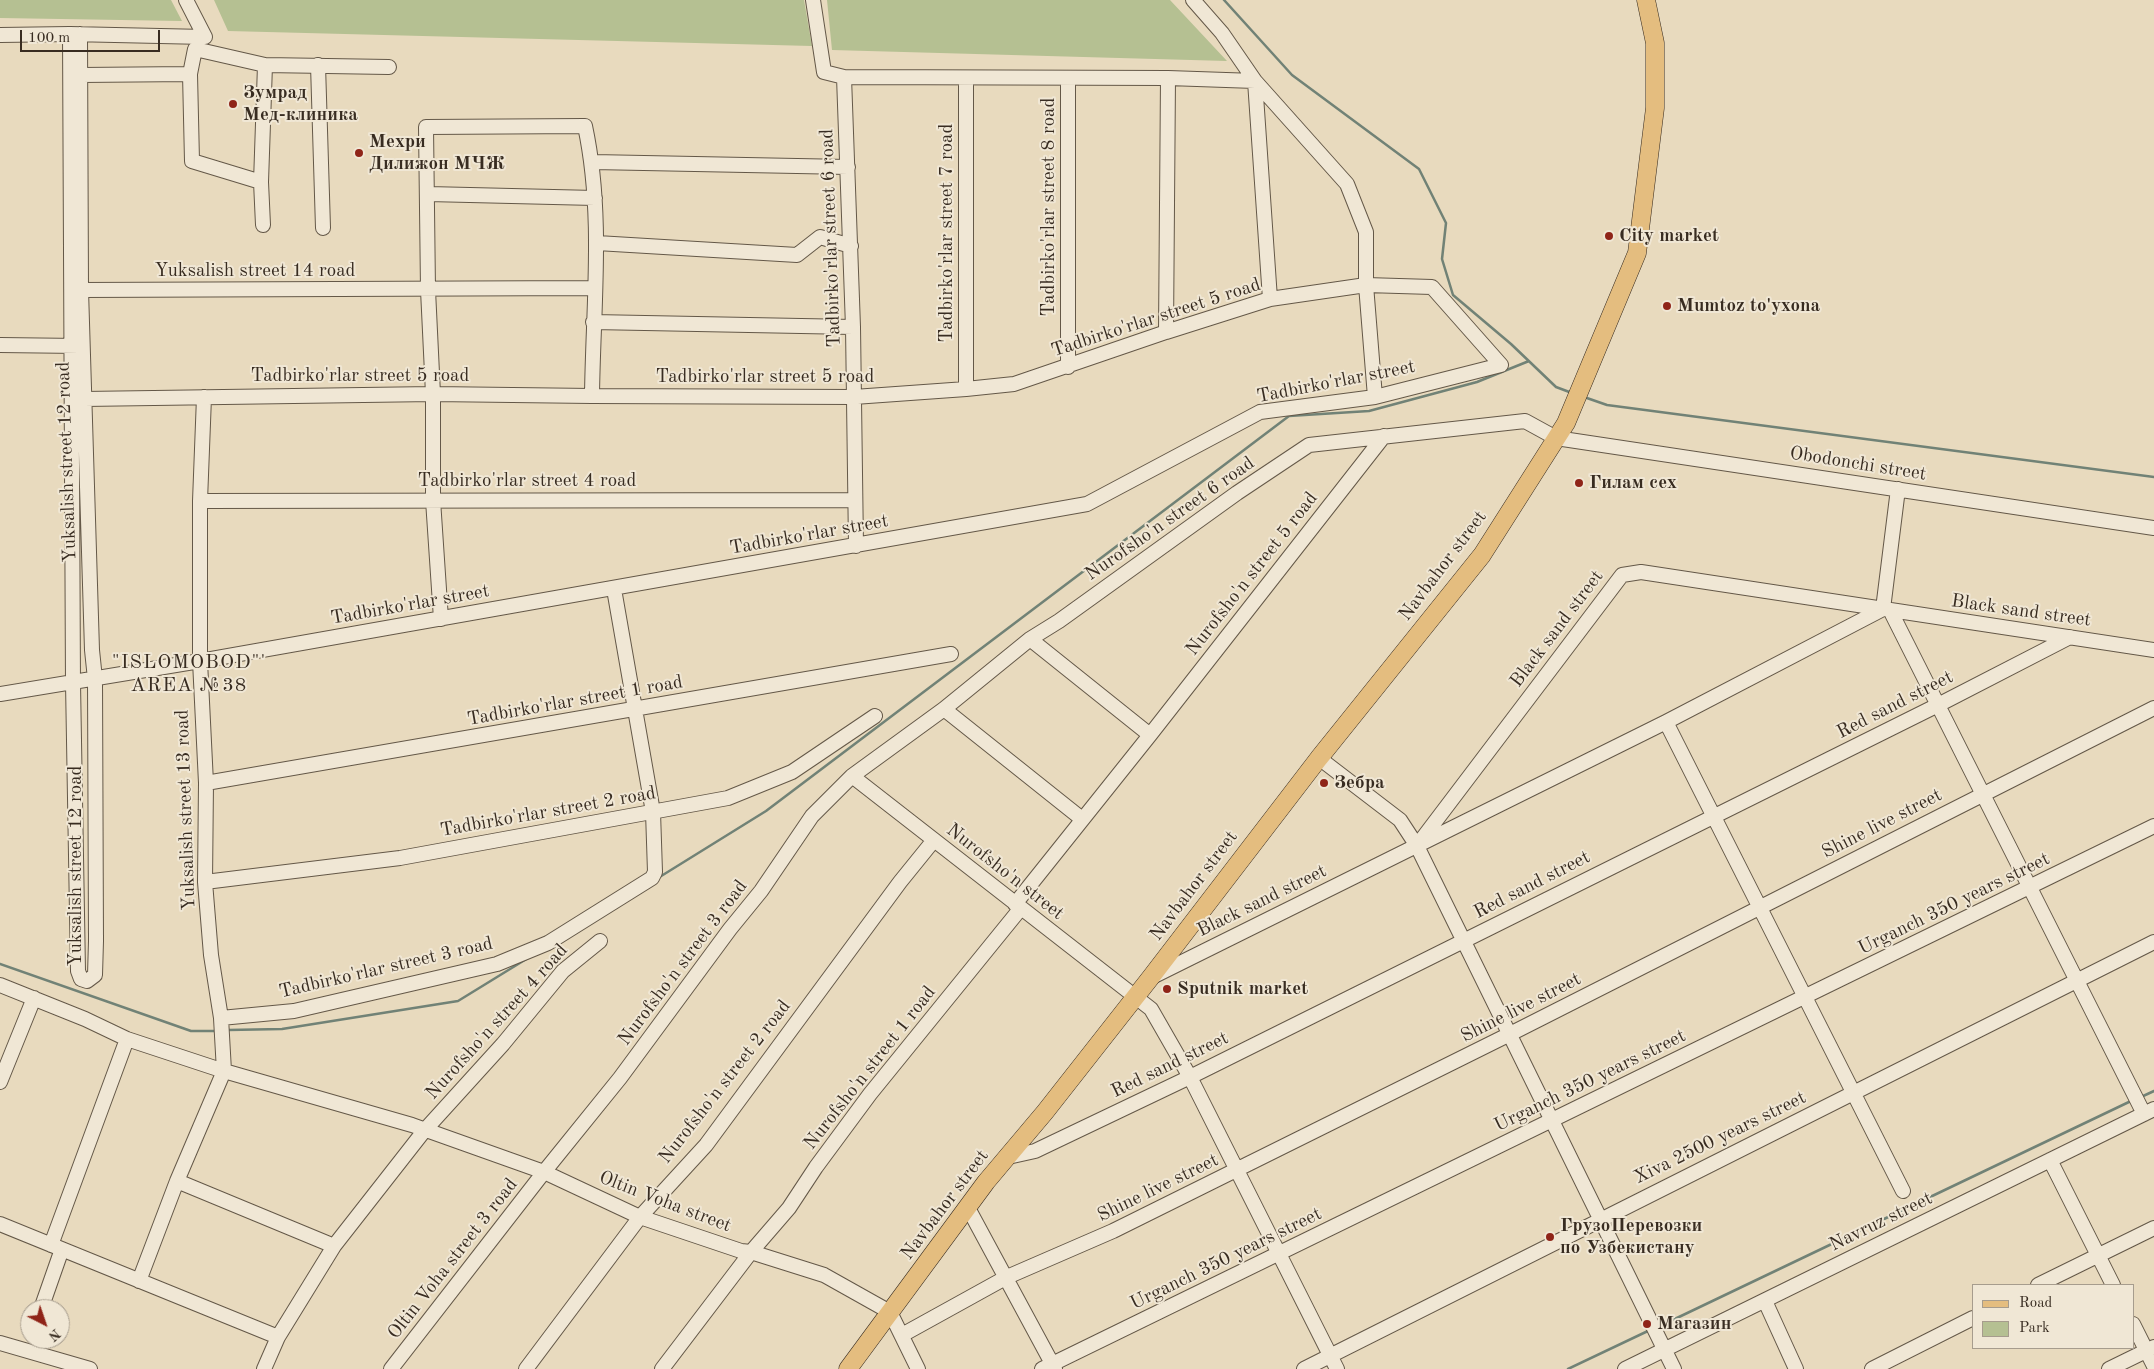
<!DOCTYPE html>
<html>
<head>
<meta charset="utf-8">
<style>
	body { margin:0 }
	#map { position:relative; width:2154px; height:1369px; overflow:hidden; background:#e8dabe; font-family:"Old Standard TT",serif }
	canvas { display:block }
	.legend { position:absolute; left:1972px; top:1284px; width:162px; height:65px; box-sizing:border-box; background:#f0e7d5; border:1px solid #a69c8d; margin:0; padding:6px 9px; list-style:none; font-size:15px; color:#382c21 }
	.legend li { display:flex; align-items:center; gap:10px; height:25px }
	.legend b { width:25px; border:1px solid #a69c8d }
	.north { position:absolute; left:20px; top:1299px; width:50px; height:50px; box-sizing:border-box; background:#f0e7d5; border:1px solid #a69c8d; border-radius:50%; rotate:139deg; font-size:14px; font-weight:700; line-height:20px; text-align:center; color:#382c21 }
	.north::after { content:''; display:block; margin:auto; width:18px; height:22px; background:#8f2418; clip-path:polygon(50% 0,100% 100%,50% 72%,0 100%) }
	.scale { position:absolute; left:20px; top:30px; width:140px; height:22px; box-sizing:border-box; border:2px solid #382c21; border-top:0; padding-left:6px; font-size:15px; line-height:18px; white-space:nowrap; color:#382c21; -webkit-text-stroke:4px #f0e7d5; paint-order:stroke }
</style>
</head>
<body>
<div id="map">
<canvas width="2154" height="1369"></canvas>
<ul class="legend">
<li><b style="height:6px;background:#e4bd7f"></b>Road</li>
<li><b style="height:14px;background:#b5c092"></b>Park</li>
</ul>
<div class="north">N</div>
<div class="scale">100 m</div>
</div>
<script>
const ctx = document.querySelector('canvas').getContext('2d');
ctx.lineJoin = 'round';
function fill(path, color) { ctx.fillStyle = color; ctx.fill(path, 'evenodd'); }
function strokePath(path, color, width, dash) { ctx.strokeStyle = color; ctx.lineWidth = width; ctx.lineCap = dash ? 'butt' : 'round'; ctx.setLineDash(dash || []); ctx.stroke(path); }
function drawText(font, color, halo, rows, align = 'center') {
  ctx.font = font + ' "Old Standard TT",serif'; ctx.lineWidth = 4; ctx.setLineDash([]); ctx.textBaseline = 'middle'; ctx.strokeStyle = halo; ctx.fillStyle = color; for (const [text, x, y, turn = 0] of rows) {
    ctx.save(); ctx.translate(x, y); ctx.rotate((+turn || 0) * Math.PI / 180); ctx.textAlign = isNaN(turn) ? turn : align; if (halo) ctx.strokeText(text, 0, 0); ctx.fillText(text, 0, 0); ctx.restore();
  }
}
fill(new Path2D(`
	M0,0H171L182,21L0,18Z
	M214,0H804L812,46L228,31Z
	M827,0H1170L1227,61L832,50Z`), '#b5c092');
strokePath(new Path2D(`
	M1224,0L1292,75L1419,169L1446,223L1442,259L1453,295L1511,344L1556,387L1572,393
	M1584,397L1607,405L2154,477
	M658,878L766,811L1289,416L1369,411L1477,382L1529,361
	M0,964L191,1031H217
	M228,1030L282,1029L458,1001L528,958
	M2141,1097L2154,1091
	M1658,1327L2131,1101
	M1568,1369L1650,1330`), '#718276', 2.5);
const minor = new Path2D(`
	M813,0L824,72L844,77L1168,78L1255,81
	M1193,0L1222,33L1255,81
	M70,34L73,683L78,971L81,979L87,981L95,975L96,941L95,679L92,650L81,290L80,34
	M0,35L70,34L205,37L186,0
	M318,65L323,228
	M190,74L195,49L265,65L389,67
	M81,75L190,74L192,161L261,182L263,225
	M844,77L853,327L856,546
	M593,162L848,167
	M261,182L265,65
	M428,194L595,198
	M597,243L797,255L820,237L851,246
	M81,290L594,288
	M1270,299L1255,81L1347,184L1366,232V285L1375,397
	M593,322L853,327
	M1166,332L1168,78
	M0,345L79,346
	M1068,367V78
	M966,389V78
	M200,501L854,500
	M1890,610L2144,1114
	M441,619L433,500V394L428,290L426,127L585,126C604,215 593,306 592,396
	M1030,639L1150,735
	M0,694L200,661L1087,504L1260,412L1375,397L1501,365L1432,287L1366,285L1270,299L1166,332L1014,384L966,389L854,397L592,396L433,394L84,399
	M944,709L1082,819
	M1666,722L1903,1191
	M1319,758L1400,820L1417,846L1674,1369
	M852,776L1151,1009L1190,1077L1337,1369
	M206,783L951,654
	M1419,843L1622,575L1641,572L2154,650
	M205,882L400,858L728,798L792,772L875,716
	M1015,904L1150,735L1384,436
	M1152,977L1666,722L1883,609L1898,489
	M0,985L85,1019L127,1039L224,1071L412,1125L544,1172L640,1217L741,1251L751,1252L824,1275L890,1312L918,1369
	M221,1018L294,1011L497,964L548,943L652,878L655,872L653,812L614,589
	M0,1082L34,998
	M1008,1157L1035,1151L1190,1077L1938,705L2070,637
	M2050,1160L2113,1285
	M177,1181L334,1246
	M967,1206L1055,1369
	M0,1224L278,1337
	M51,1245L127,1039
	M139,1281L177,1181L224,1071L221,1018L211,955L205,882L206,783L200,661V501L204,397
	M2038,1285L2154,1228
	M1765,1301L1796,1369
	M41,1309L62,1249
	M2133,1324L2154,1366
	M902,1335L1007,1277L1113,1231L1510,1034L2154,708
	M0,1343L90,1369
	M264,1369L278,1337L334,1246L424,1131L503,1044L563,971L600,941
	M391,1369L544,1172L620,1078L730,929L761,891L812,816L852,776L944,709L1030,639L1059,621L1237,493L1309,445L1525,421L1556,438L2154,528
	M526,1369L640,1217L706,1145L900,882L934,840
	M662,1369L751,1252L789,1208L816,1167L870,1094L1021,908
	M1042,1369L2154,826
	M1304,1369L2154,942
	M1625,1369L2154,1109
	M1872,1369L1973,1318
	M2109,1369L2154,1347`);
const major = new Path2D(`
	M848,1369L986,1182L1045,1112L1151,977L1319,758L1482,555L1566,423L1637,253L1655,108V43L1646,0`);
strokePath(minor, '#645848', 16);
strokePath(major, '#382c21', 19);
strokePath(minor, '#f0e7d5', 14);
strokePath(major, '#e4bd7f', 18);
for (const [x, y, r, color] of [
	[233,104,5,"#8f2418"],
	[359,153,5,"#8f2418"],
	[1609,236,5,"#8f2418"],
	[1667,306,5,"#8f2418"],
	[1579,483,5,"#8f2418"],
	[1324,783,5,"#8f2418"],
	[1167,989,5,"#8f2418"],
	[1550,1237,5,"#8f2418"],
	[1647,1324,5,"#8f2418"]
]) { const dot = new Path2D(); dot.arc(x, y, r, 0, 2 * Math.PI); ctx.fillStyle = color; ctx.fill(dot); strokePath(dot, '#f0e7d5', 2); }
drawText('bold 19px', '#382c21', '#f0e7d5', [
	["Зумрад",243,93],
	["Мед-клиника",243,115],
	["Мехри",369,142],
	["Дилижон МЧЖ",369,164],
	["City market",1619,236],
	["Mumtoz to'yxona",1677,306],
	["Гилам сех",1589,483],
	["Зебра",1334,783],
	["Sputnik market",1177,989],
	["ГрузоПеревозки",1560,1226],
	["по Узбекистану",1560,1248],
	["Магазин",1657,1324]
], 'left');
drawText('19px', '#382c21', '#f0e7d5', [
	["Tadbirko'rlar street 8 road",1049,207,-90],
	["Tadbirko'rlar street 7 road",947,233,-90],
	["Tadbirko'rlar street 6 road",831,238,-92],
	["Yuksalish street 14 road",255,271],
	["Tadbirko'rlar street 5 road",1156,318,-18],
	["Tadbirko'rlar street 5 road",360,376],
	["Tadbirko'rlar street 5 road",765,377],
	["Tadbirko'rlar street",1336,382,-11],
	["Yuksalish street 12 road",67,462,-92],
	["Obodonchi street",1858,464,9],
	["Tadbirko'rlar street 4 road",527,481],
	["Nurofsho'n street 6 road",1170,519,-35],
	["Tadbirko'rlar street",809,535,-10],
	["Navbahor street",1443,566,-53],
	["Nurofsho'n street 5 road",1252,574,-52],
	["Tadbirko'rlar street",410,605,-10],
	["Black sand street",2021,611,8],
	["Black sand street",1557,629,-53],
	["Tadbirko'rlar street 1 road",575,701,-10],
	["Red sand street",1895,705,-27],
	["Yuksalish street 13 road",186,810,-92],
	["Tadbirko'rlar street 2 road",548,812,-10],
	["Shine live street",1882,824,-27],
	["Yuksalish street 12 road",76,866,-90],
	["Nurofsho'n street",1005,872,38],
	["Red sand street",1532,885,-27],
	["Navbahor street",1194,886,-53],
	["Black sand street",1262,901,-26],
	["Urganch 350 years street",1954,904,-26],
	["Nurofsho'n street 3 road",683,963,-53],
	["Tadbirko'rlar street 3 road",386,968,-13],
	["Shine live street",1521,1008,-27],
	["Nurofsho'n street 4 road",497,1022,-48],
	["Red sand street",1170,1065,-26],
	["Nurofsho'n street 1 road",870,1068,-52],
	["Urganch 350 years street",1590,1081,-26],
	["Nurofsho'n street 2 road",725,1082,-52],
	["Xiva 2500 years street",1720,1138,-26],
	["Shine live street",1158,1188,-26],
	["Oltin Voha street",665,1202,21],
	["Navbahor street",945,1205,-53],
	["Navruz street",1881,1222,-26],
	["Oltin Voha street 3 road",453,1259,-52],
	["Urganch 350 years street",1226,1259,-26]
]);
ctx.letterSpacing = '1px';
drawText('20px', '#382c21', '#f0e7d5', [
	["\"ISLOMOBOD\"'",189,663],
	["AREA №38",189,686]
]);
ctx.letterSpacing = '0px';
</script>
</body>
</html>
